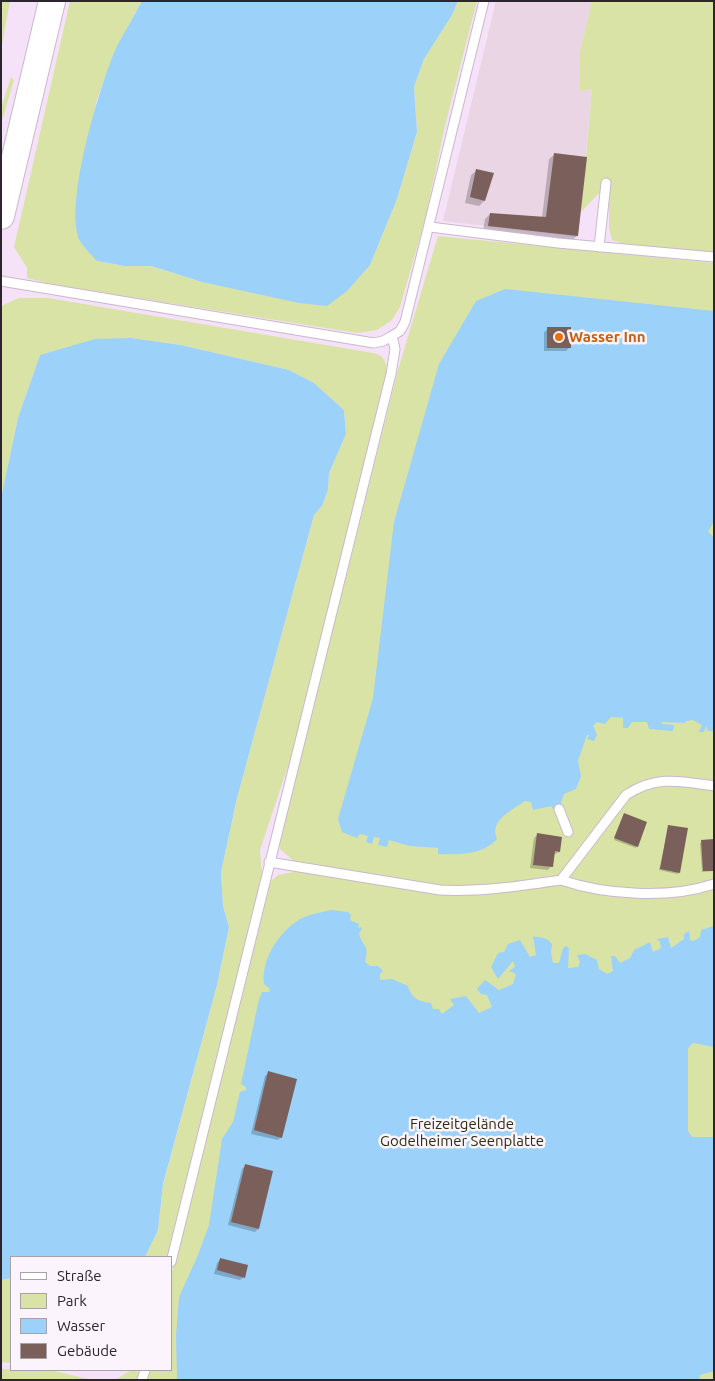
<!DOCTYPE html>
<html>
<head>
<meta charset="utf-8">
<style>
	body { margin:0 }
	#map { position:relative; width:715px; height:1381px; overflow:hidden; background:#f5e2f8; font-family:Ubuntu,sans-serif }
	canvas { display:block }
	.frame { position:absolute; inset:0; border:2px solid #2c252d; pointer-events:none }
	.legend { position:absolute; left:10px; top:1256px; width:162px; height:115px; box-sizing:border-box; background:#fcf4fd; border:1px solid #a9a1aa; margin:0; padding:6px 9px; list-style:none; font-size:15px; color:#2c252d }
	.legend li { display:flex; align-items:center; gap:10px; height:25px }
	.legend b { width:25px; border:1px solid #a9a1aa }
</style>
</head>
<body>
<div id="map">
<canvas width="715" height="1381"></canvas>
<div class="frame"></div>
<ul class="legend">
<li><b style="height:6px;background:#fff"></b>Straße</li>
<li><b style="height:14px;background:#dae3a6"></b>Park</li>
<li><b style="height:14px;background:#9cd1f9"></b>Wasser</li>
<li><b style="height:14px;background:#7a5f5a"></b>Gebäude</li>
</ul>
</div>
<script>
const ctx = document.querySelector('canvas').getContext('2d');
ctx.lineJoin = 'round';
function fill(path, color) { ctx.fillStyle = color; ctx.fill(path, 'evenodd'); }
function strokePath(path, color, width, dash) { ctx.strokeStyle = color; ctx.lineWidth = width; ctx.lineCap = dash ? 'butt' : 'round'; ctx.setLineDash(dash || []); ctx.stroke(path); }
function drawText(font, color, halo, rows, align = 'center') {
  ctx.font = font + ' Ubuntu,sans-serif'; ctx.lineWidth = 5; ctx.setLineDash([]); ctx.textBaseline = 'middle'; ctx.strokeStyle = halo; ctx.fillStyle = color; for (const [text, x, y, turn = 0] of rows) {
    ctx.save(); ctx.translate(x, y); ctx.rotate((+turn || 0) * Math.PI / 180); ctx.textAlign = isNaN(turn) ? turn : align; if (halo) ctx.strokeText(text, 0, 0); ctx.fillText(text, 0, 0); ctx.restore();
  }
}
fill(new Path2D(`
	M496,1H592L580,52V91L592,89L578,237L443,221Z`), '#e9d5e4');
fill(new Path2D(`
	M1,1H10L1,50Z
	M70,1H142L117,47L97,99L79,185L97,261L125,266H150L202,282L370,265L397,199L417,132L414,87L424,59L452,15L458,1H477L445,126L425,220L400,307L392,320L377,330L357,333L56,285L27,278V268L14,247Z
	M592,1H714V254L635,247L612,240L609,228V183L581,212L592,89L580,91V52Z
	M11,77L14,80L1,124V108Z
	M438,236L714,263V1380H146L149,1370H171V1275L268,884L278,875L293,872L295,862L280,849V841L398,370Z
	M19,298H48L373,353C384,355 386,361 387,372L293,751L260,850L262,874L169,1257H145L158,1230L163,1185L217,985L229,927L223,906L221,872L237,798L314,515L322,506L328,490L329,473L346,434L344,410L314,383L289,370L181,345L131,338L40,355L18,418L1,498V306Z
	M11,1278V1363L1,1362V1280Z
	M1,1369L51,1370L92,1380H1Z
	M131,1370L140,1372L138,1380H115Z`), '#dae3a6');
fill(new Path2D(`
	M142,1H458L452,15L424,59L414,87L417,132L397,199L370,265L347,291L327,306L299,303L202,282L151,266H125L97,261C92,255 84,248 80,241C63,205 100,85 116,48C124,32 134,17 142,1Z
	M505,289L714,311V521L708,532L714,537V731H708L706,726L704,732H699L702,725L693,720L686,721L685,723L662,722V724L674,725L673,731L649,729L647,722H632L628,728H623V718L611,717L605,724L597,722L593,726L597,735L594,741L587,739L589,735H587L578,761L581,776L576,789L564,794L561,803L563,811L557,814L551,806L533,810L531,802L525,801C511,811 489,820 497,839C483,855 458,855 438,854V848L410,846L389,840L387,847L378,845L380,838L374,837L372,844L366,842L368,836L360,834L357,838L342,832L338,819L373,698L394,522L439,364L476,301Z
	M131,338L181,345L289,370L314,383L344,410L346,434L329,473L328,490L322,506L314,515L237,798L221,872L223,906L229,927L217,985L163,1184L158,1230L145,1257H11V1278L1,1280V498L18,418L40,355L95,339Z
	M331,910L348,912L351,915L350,920L359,924L358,928L361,927L362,929L359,933C362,947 370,944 365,962L370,966H378L383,971L380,974V980L392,979L408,986C411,998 419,1002 431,1003L433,1009H439L442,1014L454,1005L450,999L466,996L479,1013L492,1007L487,995L481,994L477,989L485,980L499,990L513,984L516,974L509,971L515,967L513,961L498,979L491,967L498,953L504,952L508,944L520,940L530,957L536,955L533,936C540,939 545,935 552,944L551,952L553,963H559L563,948L566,946L569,948L568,968L578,967L580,962L577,955L585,954L597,960L599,969L607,974L613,971L611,956H615L620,963L630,958L634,950L650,942L653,952L661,948L660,942L657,939L668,937L671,948L684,939V934L689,931L690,940L694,941L700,937L701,930L714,926V1047L693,1043L688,1048V1131L692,1137H714V1371L700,1375L699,1380H177L176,1336L179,1297L198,1255L209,1225L222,1139L233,1122L240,1092L246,1090V1087L241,1084L259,999L262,992H270L269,988L264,984C261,960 278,934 297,921C307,914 320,913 331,910Z`), '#9cd1f9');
fill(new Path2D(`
	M555,154L586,158L577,236L571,241L483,231L485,219L490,214L542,218L549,159Z
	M477,170L484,201L479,206L465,203L471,175Z
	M548,329L570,347L566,351H544V332Z
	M624,814L637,846L636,848L614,840Z
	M669,826L679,873L677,874L659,870Z
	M537,835L559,852L553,855L551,866L548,870L530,868L534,838Z
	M714,840V871L702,872L700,843Z
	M269,1073L281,1137L278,1140L251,1134L265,1076Z
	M246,1165L272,1172L258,1229L255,1232L228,1225L242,1169Z
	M221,1259L244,1277L240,1280L214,1274L217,1263Z`), '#0003');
fill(new Path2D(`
	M554,153L587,157L578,236L488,226L490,213L546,217Z
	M476,169L494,173L485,201L470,197Z
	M547,327H571V348H547Z
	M624,813L647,822L638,847L614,838Z
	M668,825L688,828L680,873L660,869Z
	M537,833L562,837L560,852L555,851L553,867L533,865Z
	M714,839V871H703L701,840Z
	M268,1071L297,1079L282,1138L254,1130Z
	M245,1164L273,1171L259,1229L231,1222Z
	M220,1258L248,1265L245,1278L217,1270Z`), '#7a5f5a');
const service = new Path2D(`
	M430,227L558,243L714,257
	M599,247L606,183
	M1,281L374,343L383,341L392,336
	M559,809L568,832
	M269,862L440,890C481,892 520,886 561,880L626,795C657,775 679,781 714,786
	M561,880C605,895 669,899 714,884
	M171,1262L391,374L395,349L392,336L400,331L405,322L484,1
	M142,1380L145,1370`);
const primary = new Path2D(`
	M1,216L52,1`);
strokePath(service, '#cab8cd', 11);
strokePath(primary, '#cab8cd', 28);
strokePath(service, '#fff', 9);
strokePath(primary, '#fff', 26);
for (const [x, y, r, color] of [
	[559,337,5,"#e8710a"]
]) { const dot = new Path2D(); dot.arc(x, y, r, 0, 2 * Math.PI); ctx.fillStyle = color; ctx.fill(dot); strokePath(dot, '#fcf4fd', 2); }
drawText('bold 15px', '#c56008', '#fcf4fd', [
	["Wasser Inn",569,337]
], 'left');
drawText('15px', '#2b2f0e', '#fcf4fd', [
	["Freizeitgelände",462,1124],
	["Godelheimer Seenplatte",462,1141]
]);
</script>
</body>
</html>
